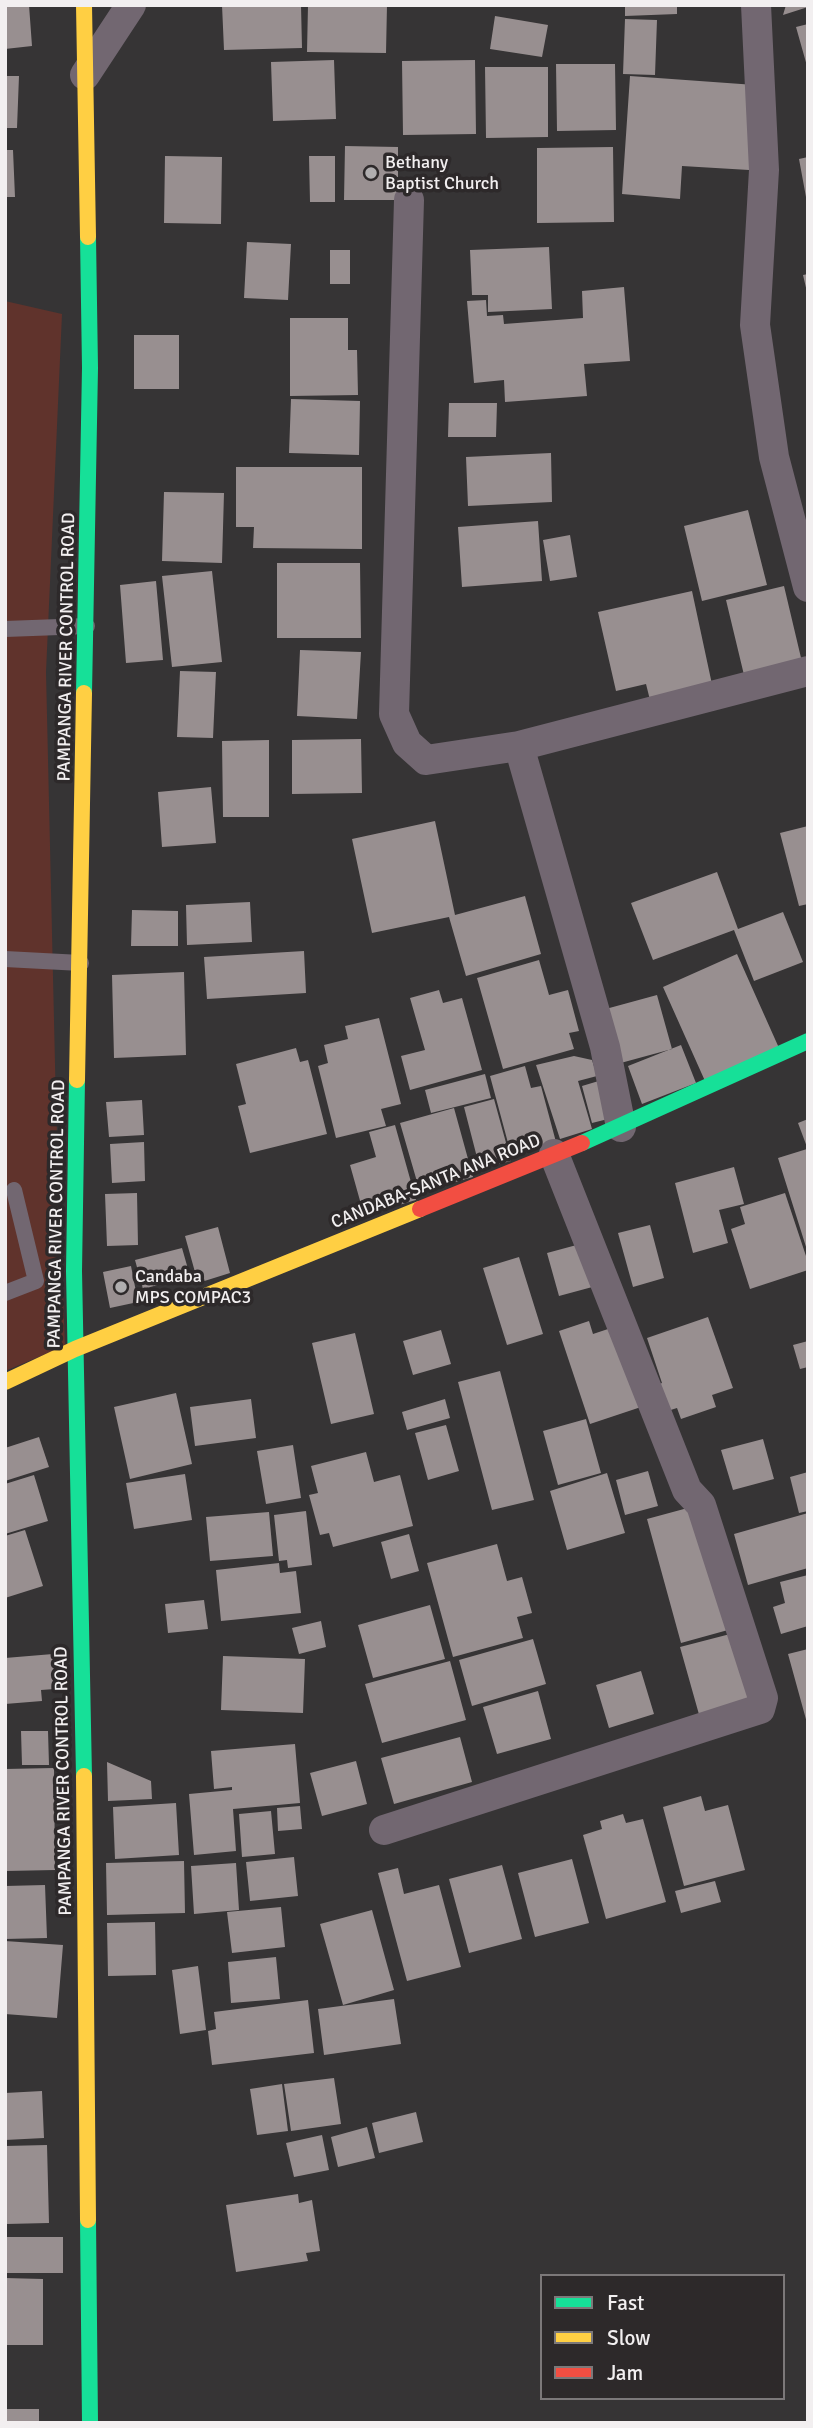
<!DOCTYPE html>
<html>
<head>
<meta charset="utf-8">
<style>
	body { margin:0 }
	#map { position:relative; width:813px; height:2428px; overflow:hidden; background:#363435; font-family:Signika,sans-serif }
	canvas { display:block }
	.frame { position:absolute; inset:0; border:7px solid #f2eff0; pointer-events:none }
	.legend { position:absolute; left:540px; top:2274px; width:245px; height:126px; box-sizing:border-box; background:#2d292a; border:2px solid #7c7879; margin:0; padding:9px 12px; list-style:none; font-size:21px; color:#f2eff0 }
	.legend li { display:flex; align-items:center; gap:14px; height:35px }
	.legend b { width:35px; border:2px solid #7c7879 }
</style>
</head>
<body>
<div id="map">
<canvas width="813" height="2428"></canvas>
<div class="frame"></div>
<ul class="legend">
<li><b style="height:9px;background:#16e098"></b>Fast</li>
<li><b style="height:9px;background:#ffcf43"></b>Slow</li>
<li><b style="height:9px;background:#f24e42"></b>Jam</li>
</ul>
</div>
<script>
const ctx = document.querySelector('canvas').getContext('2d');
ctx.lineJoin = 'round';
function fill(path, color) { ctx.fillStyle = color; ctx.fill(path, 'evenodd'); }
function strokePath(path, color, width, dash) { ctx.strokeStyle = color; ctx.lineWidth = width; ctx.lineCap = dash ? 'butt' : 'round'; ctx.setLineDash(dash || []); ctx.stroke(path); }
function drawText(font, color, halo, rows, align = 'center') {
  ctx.font = font + ' Signika,sans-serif'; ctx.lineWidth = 7; ctx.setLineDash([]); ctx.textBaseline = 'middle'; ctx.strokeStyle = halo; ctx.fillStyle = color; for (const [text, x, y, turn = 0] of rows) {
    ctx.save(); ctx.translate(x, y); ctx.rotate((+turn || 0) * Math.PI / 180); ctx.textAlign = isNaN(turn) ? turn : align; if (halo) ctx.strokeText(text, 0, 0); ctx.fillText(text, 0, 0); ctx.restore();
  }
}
fill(new Path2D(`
	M5,301L62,314L46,672L56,1107L65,1346L5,1371Z`), '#60332c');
fill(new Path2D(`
	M5,5H29L32,46L5,49Z
	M222,5H301L302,48L224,50Z
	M308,5H387L386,53L307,52Z
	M625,5H677V14L625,16Z
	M786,5H808V7L783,15Z
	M495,16L548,25L542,57L490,49Z
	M625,19L657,20L655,75L623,74Z
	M808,24V66H807L796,27Z
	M334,60L336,119L273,121L271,62Z
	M475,60L476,134L403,135L402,61Z
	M556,64H615L616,130L557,131Z
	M485,67H548V137L486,138Z
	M5,76H19L17,128H5Z
	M630,76L755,85L749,170L682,166L680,199L622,194Z
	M345,146L398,147V200H344Z
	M613,147L614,222L537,223V148Z
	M5,150H13L15,197H5Z
	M165,156L222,157L221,224L164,223Z
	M309,156H335V202H310Z
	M808,157V197H806L799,159Z
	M247,242L291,244L288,300L244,298Z
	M549,247L552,309L488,312V295H472L470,250Z
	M330,250H350V284H330Z
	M808,274V292H807L803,275Z
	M624,287L630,361L584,364L587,396L505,402L504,380L474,383L467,301L486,300L487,316L503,315L504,324L583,318L582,291Z
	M290,318H348V350H357L358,395L290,396Z
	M134,335H179V389H134Z
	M291,399L360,401L359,455L289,453Z
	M449,403H497L496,437H448Z
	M551,453L552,502L468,506L466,457Z
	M236,467H362V549L253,548L254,527H236Z
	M164,492L224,493L222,563L162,561Z
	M748,510L767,585L702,601L684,526Z
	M538,521L542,581L462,587L458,527Z
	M570,535L577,577L550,581L543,540Z
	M277,563H360L361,638H277Z
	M212,571L222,662L172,667L162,576Z
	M156,581L163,660L126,663L120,585Z
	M784,586L802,662L744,675L726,600Z
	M692,591L713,689L651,704L646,684L616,691L598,612Z
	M300,650L361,652L357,719L297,716Z
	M180,671L216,672L213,738L177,737Z
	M361,739L362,793L292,794V740Z
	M269,740V817H223L222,741Z
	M211,787L216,843L162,847L158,792Z
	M435,821L455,915L525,896L541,954L466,976L449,917L372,933L352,839Z
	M808,826V904L799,906L780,833Z
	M717,872L738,929L783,912L803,962L754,981L734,930L653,960L631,903Z
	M250,902L252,942L187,945L186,905Z
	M132,910L178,911V946H131Z
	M304,951L306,993L207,999L204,957Z
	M737,954L779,1048L705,1081L663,987Z
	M539,960L549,995L568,990L579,1031L569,1033L574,1049L503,1069L477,978Z
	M184,972L186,1055L114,1058L112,975Z
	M439,990L443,1003L462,998L482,1070L410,1090L401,1056L425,1050L410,998Z
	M657,995L672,1049L617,1064L602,1010Z
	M379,1018L401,1104L381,1109L386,1126L336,1138L318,1066L328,1063L324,1045L348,1039L345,1026Z
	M681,1045L696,1083L642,1104L628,1066Z
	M296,1048L300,1062L308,1060L327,1134L250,1153L238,1106L246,1104L236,1064Z
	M574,1056L592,1060L597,1076L578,1081L592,1129L560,1139L536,1065Z
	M525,1066L531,1088L541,1086L556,1142L511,1154L490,1076Z
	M485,1074L491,1098L431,1113L425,1090Z
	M602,1080L612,1118L592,1123L582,1086Z
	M494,1099L511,1161L480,1169L464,1107Z
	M142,1100L144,1135L109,1137L106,1102Z
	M454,1108L473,1177L420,1192L400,1123Z
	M808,1119V1147H807L798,1123Z
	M395,1125L416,1200L364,1215L350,1165L376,1157L369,1132Z
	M144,1142L145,1181L112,1183L110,1144Z
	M807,1149L808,1152L807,1250L778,1158Z
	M734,1167L744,1204L719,1210L728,1243L693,1253L675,1183Z
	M137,1193L138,1245L107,1246L105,1194Z
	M785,1193L808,1262V1270L750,1289L731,1229L745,1224L740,1207Z
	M650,1225L664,1278L633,1287L618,1233Z
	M218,1227L230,1273L198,1283L185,1236Z
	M584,1243L596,1286L559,1296L547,1253Z
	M182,1248L190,1276L143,1289L135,1260Z
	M519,1257L543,1334L507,1345L483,1268Z
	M131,1266L138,1302L110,1308L103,1272Z
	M708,1317L733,1388L712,1395L716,1407L681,1419L677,1408L661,1413L652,1387L662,1383L647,1338Z
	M589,1321L593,1334L614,1327L641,1407L590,1424L559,1331Z
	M441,1330L451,1364L413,1375L403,1341Z
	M355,1333L374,1414L331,1424L312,1343Z
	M808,1341V1367L800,1369L793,1345Z
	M500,1371L534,1500L492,1510L458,1382Z
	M176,1393L192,1464L130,1479L114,1407Z
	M251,1399L256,1438L195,1446L190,1407Z
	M445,1399L450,1418L407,1430L402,1412Z
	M586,1419L601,1473L558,1485L543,1431Z
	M446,1425L459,1471L428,1480L415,1433Z
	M39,1437L49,1467L5,1481V1448Z
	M763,1439L774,1479L733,1490L721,1450Z
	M293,1445L301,1498L266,1504L257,1451Z
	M366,1452L374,1482L400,1475L413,1526L333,1547L329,1533L320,1535L309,1495L318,1493L311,1466Z
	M648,1471L658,1506L625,1515L616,1480Z
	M808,1472V1511L799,1513L790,1477Z
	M607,1473L625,1533L567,1550L550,1491Z
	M185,1474L192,1520L134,1529L126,1483Z
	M34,1475L48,1521L5,1534V1484Z
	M695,1506L728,1630L681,1643L647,1519Z
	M306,1511L312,1565L288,1568L287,1560L279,1561L274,1515Z
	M269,1512L273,1556L210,1561L206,1517Z
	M808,1513V1568L748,1585L734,1534Z
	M25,1530L43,1586L5,1598V1536Z
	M409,1534L419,1571L391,1579L381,1542Z
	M497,1544L507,1581L522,1577L532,1613L517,1617L523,1638L453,1657L427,1563Z
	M279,1563L280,1573L296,1571L301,1613L221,1621L216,1570Z
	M808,1575V1626L781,1634L773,1607L785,1603L780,1582Z
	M204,1600L208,1629L168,1633L165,1604Z
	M430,1605L445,1659L373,1678L358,1625Z
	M321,1621L326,1647L299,1654L292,1628Z
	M734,1633L753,1703L700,1718L680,1647Z
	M533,1639L546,1684L472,1706L459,1660Z
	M808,1649V1723H807L788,1654Z
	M53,1654L55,1689L41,1690L42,1701L5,1704V1658Z
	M223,1656L305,1659L303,1713L221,1710Z
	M450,1661L466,1720L382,1743L365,1684Z
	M641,1671L654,1714L609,1728L596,1685Z
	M538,1691L551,1739L497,1754L483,1707Z
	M21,1731H48L49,1765H22Z
	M460,1737L472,1782L394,1804L381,1758Z
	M295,1744L300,1803L233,1809L236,1851L194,1855L189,1794L232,1790V1787L214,1789L211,1751Z
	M356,1761L367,1804L322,1816L310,1773Z
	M107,1762L151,1781L152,1799L108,1801Z
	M54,1768L55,1870L5,1871V1769Z
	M701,1796L705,1811L728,1805L745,1870L684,1886L663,1807Z
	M176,1803L179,1855L115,1859L113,1807Z
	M300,1806L302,1829L278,1831L277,1808Z
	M271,1811L275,1854L242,1857L239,1814Z
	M623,1814L626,1823L643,1819L666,1902L606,1919L583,1835L602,1829L600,1821Z
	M294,1857L298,1896L250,1901L246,1862Z
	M572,1859L589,1923L535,1937L518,1873Z
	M184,1861L185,1913L107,1915L106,1863Z
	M236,1863L239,1910L194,1914L191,1866Z
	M502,1865L522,1939L469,1953L449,1879Z
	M398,1868L404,1894L439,1885L461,1967L407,1981L378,1873Z
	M715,1881L721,1902L681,1913L675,1891Z
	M45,1885L47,1938L5,1939V1886Z
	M281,1907L285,1947L232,1953L227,1912Z
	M372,1910L394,1990L343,2005L320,1924Z
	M155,1922L156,1975L108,1976L107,1923Z
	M5,1941L63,1945L57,2018L5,2014Z
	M276,1957L280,1999L231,2003L228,1962Z
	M198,1966L206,2030L180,2034L172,1970Z
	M394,1999L401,2044L324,2055L318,2009Z
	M308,2000L314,2053L212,2065L208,2031L216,2029L214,2012Z
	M334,2078L341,2124L291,2131L284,2084Z
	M282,2084L288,2131L257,2135L250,2089Z
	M42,2091L44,2138L5,2140V2093Z
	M416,2112L423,2142L379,2153L372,2123Z
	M367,2127L375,2158L338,2167L331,2137Z
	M322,2135L329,2170L294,2177L286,2143Z
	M47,2145L49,2223L6,2224L5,2146Z
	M298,2194L299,2203L312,2200L320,2251L306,2253L308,2261L236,2272L226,2205Z
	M5,2237H63V2273H5Z
	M5,2278L43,2279V2345H5Z
	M5,2409H39V2423H5Z`), '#988f90');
strokePath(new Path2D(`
	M5,629L87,626
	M5,959L81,963
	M5,1293L36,1281L14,1190`), '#726771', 16);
strokePath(new Path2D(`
	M756,5L764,170L755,325L774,457L808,587
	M85,75L131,5
	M409,200L394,714L407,743L426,760L519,746L808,671
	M519,746L605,1047L621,1127
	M384,1830L760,1709L763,1698L701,1505L687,1490L554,1154`), '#726771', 30);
strokePath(new Path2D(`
	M84,693L90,368L88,237
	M77,1080L74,1271L84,1776
	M582,1143L808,1041
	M88,2220L90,2423`), '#16e098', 16);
strokePath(new Path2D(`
	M84,5L88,237
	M77,1080L84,693
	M5,1382L75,1349L420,1209
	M84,1776L88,2220`), '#ffcf43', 16);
strokePath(new Path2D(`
	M420,1209L582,1143`), '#f24e42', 16);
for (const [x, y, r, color] of [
	[371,173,7,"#b0aeaf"],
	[121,1287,7,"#b0aeaf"]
]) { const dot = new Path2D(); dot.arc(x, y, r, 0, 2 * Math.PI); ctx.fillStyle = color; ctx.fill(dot); strokePath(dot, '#2d292a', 2.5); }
drawText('18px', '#f2eff0', '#2d292a', [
	["Bethany",385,163],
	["Baptist Church",385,184],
	["Candaba",135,1277],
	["MPS COMPAC3",135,1298]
], 'left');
drawText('18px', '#f2eff0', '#2d292a', [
	["PAMPANGA RIVER CONTROL ROAD",67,647,-89],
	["CANDABA-SANTA ANA ROAD",436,1182,-22],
	["PAMPANGA RIVER CONTROL ROAD",57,1214,-89],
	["PAMPANGA RIVER CONTROL ROAD",64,1781,-91]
]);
</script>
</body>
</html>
